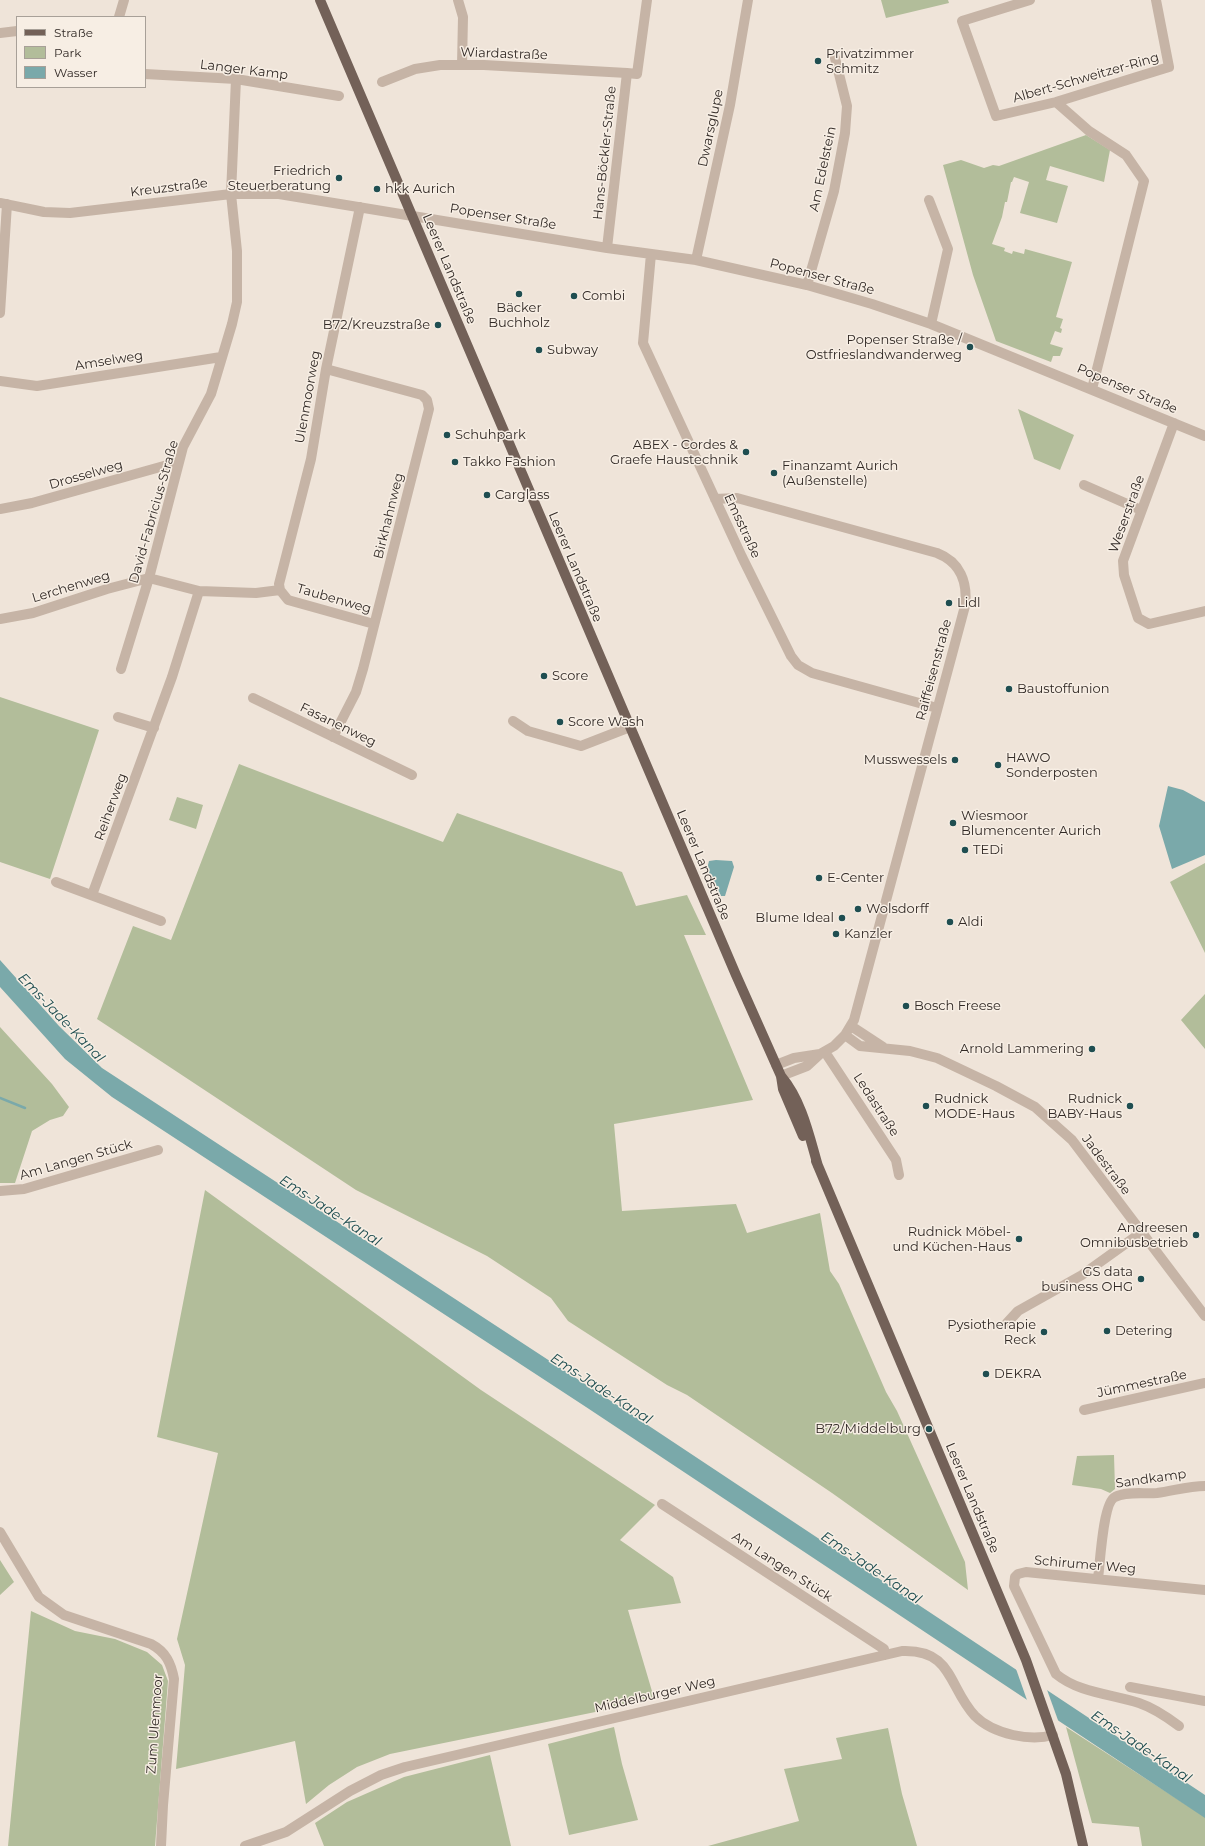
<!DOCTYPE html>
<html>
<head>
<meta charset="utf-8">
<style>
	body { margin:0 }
	#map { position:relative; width:1205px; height:1846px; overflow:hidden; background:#efe4d9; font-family:Montserrat,sans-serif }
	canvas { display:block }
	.legend { position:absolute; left:16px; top:16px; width:130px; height:72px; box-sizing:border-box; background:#f7eee4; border:1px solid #a8a098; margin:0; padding:5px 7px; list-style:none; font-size:12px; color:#322a26 }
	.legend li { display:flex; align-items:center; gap:8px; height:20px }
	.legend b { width:20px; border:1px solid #a8a098 }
</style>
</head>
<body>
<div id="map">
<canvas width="1205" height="1846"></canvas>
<ul class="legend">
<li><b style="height:5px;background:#736158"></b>Straße</li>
<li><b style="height:11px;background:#b2bd9a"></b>Park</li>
<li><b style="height:11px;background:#7aa9aa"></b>Wasser</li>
</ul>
</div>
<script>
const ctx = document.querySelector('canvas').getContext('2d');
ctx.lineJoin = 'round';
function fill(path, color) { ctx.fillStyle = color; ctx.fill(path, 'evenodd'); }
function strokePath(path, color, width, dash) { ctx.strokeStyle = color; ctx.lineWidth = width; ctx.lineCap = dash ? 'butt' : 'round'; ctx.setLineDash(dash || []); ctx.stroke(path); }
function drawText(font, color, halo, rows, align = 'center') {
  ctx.font = font + ' Montserrat,sans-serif'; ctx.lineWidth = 3; ctx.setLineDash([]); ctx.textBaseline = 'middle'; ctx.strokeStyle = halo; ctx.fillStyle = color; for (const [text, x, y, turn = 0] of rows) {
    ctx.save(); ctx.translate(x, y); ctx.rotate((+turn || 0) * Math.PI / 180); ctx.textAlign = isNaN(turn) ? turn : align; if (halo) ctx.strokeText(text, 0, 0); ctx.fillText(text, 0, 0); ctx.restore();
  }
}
fill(new Path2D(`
	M881,0H948L949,3L886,18Z
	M1086,135L1110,150L1104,182L1050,166L1046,180L1068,186L1057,223L1020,213L1029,182L1014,177L1012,182H1011L1007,202H1005L1002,217L992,244L1005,248L1004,251L1012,254L1013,251L1024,254L1025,249L1072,262L1056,317L1063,319L1060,328L1062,329L1061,333L1055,331L1050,344L1063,348L1060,356H1053L1051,362L996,341L973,275L943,165L961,160L984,168L993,165L999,166Z
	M1018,409L1074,435L1060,470L1034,459Z
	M0,697L99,730L50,879L0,862Z
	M239,764L443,842L457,813L622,872L636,906L687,895L706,935H684L753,1100L614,1124L622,1211L736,1204L747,1233L820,1213L830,1271L839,1284L886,1392L897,1411L965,1562L968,1590L832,1493L687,1395L667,1385L568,1321L551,1298L487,1256L356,1190L97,1019L133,926L171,940Z
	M177,797L203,805L196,829L169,820Z
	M1205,863V953L1170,882Z
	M1205,994V1049L1181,1020Z
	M0,1027L52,1084L69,1107L63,1116L50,1120L32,1131L15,1183H0Z
	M205,1190L481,1390L655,1505L620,1540L673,1577L681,1603L628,1610L654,1698L610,1709L390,1754L357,1767L329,1785L306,1804L295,1741L176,1769L185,1665L177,1639L218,1453L157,1437Z
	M1114,1455L1115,1489L1110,1493L1101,1489L1072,1485L1077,1456Z
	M0,1560L14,1582L0,1595Z
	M31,1611L75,1631L115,1639L147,1652L162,1665L168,1681L155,1846H8Z
	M614,1727L622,1764L638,1820L569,1835L548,1744Z
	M1066,1727L1205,1817V1846H1142L1139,1827L1092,1823Z
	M888,1728L902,1794L917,1846H708L799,1821L784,1769L842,1759L836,1738Z
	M490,1755L511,1846H324L315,1823L347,1802L404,1777Z`), '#b2bd9a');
fill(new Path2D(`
	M1168,786L1183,790L1205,802V855L1172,869L1159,826Z
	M716,860L732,861L734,867L725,896H717L707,869L709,861Z
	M0,960L59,1026L102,1068L637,1418L1205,1795V1818L586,1407L112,1097L65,1059L0,987Z`), '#7aa9aa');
fill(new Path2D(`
	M1015,1666L1046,1687L1059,1723L1028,1703Z`), '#efe4d9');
strokePath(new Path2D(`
	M0,1098L25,1108`), '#7aa9aa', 2.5);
strokePath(new Path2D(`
	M458,0L463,17L462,65
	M1030,0L962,21L996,116L1056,102L1169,67L1156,0
	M119,17L124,0
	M0,33L17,31
	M145,74L236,79L339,96
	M382,82L415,69L440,65H484L627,73
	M1056,102L1089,131L1126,155L1144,181L1092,389
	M929,200L948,249L931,324
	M0,203L44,212L70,213L231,194H279L607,248L696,260L807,285L872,304L931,324L1205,436
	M607,248L627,73L637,74L647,0
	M651,254L643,343L742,557L791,656L798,665L812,673L937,708
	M696,260L730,105L748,0
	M807,285L834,191L845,133L847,106L835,58
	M0,313L7,204
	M326,369L422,395L427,400L429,409L363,669L356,692L333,737
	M0,381L37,386L221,357
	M1174,423L1123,561L1124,575L1138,618L1149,624L1205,611
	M1084,485L1141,510
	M715,499L737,498L937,553C960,562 968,582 965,606L854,1020L845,1035L834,1046L820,1054L807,1066L781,1076
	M0,509L32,503L178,462
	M280,590L279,584L311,459L326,369L360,207
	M0,619L33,613L107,589L149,578L199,591L256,593L280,590L288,600L374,624
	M121,669L149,578L183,447L211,394L232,324L237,302V251L231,194L236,79
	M253,698L412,775
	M118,717L154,728
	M513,721L528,731L581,746L630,727
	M56,882L161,921
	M92,895L172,677L199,591
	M851,1026L883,1047
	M845,1035L860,1046L910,1051L937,1058L996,1086L1035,1107L1072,1140L1205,1316
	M825,1052L896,1160L899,1175
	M776,1065L794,1058L820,1054
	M0,1191L24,1189L158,1150
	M1007,1323L1018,1311L1082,1275L1142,1232
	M1084,1410L1205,1383
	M662,1504L884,1649L885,1655
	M0,1532L39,1597L64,1615L151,1644C166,1652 171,1663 174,1679L163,1805L161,1846
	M1098,1579C1100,1564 1103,1502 1115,1497C1127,1491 1143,1494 1157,1493C1173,1491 1188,1486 1205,1486
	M1130,1687L1205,1701
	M1179,1726C1167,1717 1154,1708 1139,1703C1111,1694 1079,1693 1056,1674L1014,1586L1015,1577L1018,1574L1026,1572L1205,1590
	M245,1846L286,1832L350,1791L381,1775L405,1767L902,1651C953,1649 948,1687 975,1716C985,1726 1000,1732 1013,1735C1027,1738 1039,1739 1053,1735`), '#c6b4a6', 10);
strokePath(new Path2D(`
	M320,0L736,975L781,1076C802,1101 809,1135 818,1166
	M781,1076L783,1089L803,1136
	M816,1161L1026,1660L1066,1774L1083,1846`), '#736158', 10);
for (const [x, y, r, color] of [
	[818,61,4,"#1f4e51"],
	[339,178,4,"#1f4e51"],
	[377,189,4,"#1f4e51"],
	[519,294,4,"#1f4e51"],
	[574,296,4,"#1f4e51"],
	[438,325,4,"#1f4e51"],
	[970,347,4,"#1f4e51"],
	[539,350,4,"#1f4e51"],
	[447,435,4,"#1f4e51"],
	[746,452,4,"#1f4e51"],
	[455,462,4,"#1f4e51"],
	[774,473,4,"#1f4e51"],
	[487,495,4,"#1f4e51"],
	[949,603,4,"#1f4e51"],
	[544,676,4,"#1f4e51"],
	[1009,689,4,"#1f4e51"],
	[560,722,4,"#1f4e51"],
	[955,760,4,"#1f4e51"],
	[998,765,4,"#1f4e51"],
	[953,823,4,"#1f4e51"],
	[965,850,4,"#1f4e51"],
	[819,878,4,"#1f4e51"],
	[858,909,4,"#1f4e51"],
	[842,918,4,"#1f4e51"],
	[950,922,4,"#1f4e51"],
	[836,934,4,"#1f4e51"],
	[906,1006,4,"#1f4e51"],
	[1092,1049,4,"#1f4e51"],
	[926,1106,4,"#1f4e51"],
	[1130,1106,4,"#1f4e51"],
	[1196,1235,4,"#1f4e51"],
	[1019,1239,4,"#1f4e51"],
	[1141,1279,4,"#1f4e51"],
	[1107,1331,4,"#1f4e51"],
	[1044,1332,4,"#1f4e51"],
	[986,1374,4,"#1f4e51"],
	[929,1429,4,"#1f4e51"]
]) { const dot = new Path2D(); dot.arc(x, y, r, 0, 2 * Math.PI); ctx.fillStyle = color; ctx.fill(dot); strokePath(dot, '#f7eee4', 1.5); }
drawText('13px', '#322a26', '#f7eee4', [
	["Wiardastraße",504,54,2],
	["Langer Kamp",244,70,7],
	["Albert-Schweitzer-Ring",1086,78,-16],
	["Dwarsglupe",711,128,-78],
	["Hans-Böckler-Straße",605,153,-84],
	["Am Edelstein",823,169,-78],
	["Kreuzstraße",169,188,-7],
	["Popenser Straße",503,217,9],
	["Leerer Landstraße",449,269,67],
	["Popenser Straße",822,277,15],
	["Amselweg",109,361,-9],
	["Popenser Straße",1127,389,23],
	["Ulenmoorweg",308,397,-80],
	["Drosselweg",86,475,-16],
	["David-Fabricius-Straße",154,512,-74],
	["Weserstraße",1127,514,-70],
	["Birkhahnweg",389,516,-76],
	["Emsstraße",742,526,65],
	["Leerer Landstraße",575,567,67],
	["Lerchenweg",71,587,-17],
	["Taubenweg",334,599,16],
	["Raiffeisenstraße",934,670,-75],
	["Fasanenweg",338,725,26],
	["Reiherweg",111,807,-70],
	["Leerer Landstraße",703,865,67],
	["Ledastraße",876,1105,57],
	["Am Langen Stück",76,1160,-16],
	["Jadestraße",1106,1165,53],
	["Jümmestraße",1142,1384,-12],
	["Sandkamp",1151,1479,-8],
	["Leerer Landstraße",972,1498,67],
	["Schirumer Weg",1085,1565,5],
	["Am Langen Stück",782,1567,33],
	["Middelburger Weg",655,1695,-13],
	["Zum Ulenmoor",155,1724,-86]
]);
drawText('13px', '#322a26', '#f7eee4', [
	["Privatzimmer",826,54],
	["Schmitz",826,69],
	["Friedrich",331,171,"right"],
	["Steuerberatung",331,186,"right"],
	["hkk Aurich",385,189],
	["Combi",582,296],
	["Bäcker",519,308,"center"],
	["Buchholz",519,323,"center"],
	["B72/Kreuzstraße",430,325,"right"],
	["Popenser Straße /",962,340,"right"],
	["Ostfrieslandwanderweg",962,355,"right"],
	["Subway",547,350],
	["Schuhpark",455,435],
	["ABEX - Cordes &",738,445,"right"],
	["Graefe Haustechnik",738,460,"right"],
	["Takko Fashion",463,462],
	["Finanzamt Aurich",782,466],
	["(Außenstelle)",782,481],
	["Carglass",495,495],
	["Lidl",957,603],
	["Score",552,676],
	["Baustoffunion",1017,689],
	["Score Wash",568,722],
	["HAWO",1006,758],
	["Sonderposten",1006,773],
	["Musswessels",947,760,"right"],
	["Wiesmoor",961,816],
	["Blumencenter Aurich",961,831],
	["TEDi",973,850],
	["E-Center",827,878],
	["Wolsdorff",866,909],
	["Blume Ideal",834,918,"right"],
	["Aldi",958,922],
	["Kanzler",844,934],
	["Bosch Freese",914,1006],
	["Arnold Lammering",1084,1049,"right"],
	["Rudnick",934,1099],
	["MODE-Haus",934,1114],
	["Rudnick",1122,1099,"right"],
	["BABY-Haus",1122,1114,"right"],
	["Andreesen",1188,1228,"right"],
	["Omnibusbetrieb",1188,1243,"right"],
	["Rudnick Möbel-",1011,1232,"right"],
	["und Küchen-Haus",1011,1247,"right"],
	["GS data",1133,1272,"right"],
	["business OHG",1133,1287,"right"],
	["Pysiotherapie",1036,1325,"right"],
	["Reck",1036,1340,"right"],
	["Detering",1115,1331],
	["DEKRA",994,1374],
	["B72/Middelburg",921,1429,"right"]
], 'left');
drawText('italic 14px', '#1f4e51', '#f7eee4', [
	["Ems-Jade-Kanal",61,1018,46],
	["Ems-Jade-Kanal",330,1211,33],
	["Ems-Jade-Kanal",601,1389,33],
	["Ems-Jade-Kanal",871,1568,34],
	["Ems-Jade-Kanal",1141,1747,34]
]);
</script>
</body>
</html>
